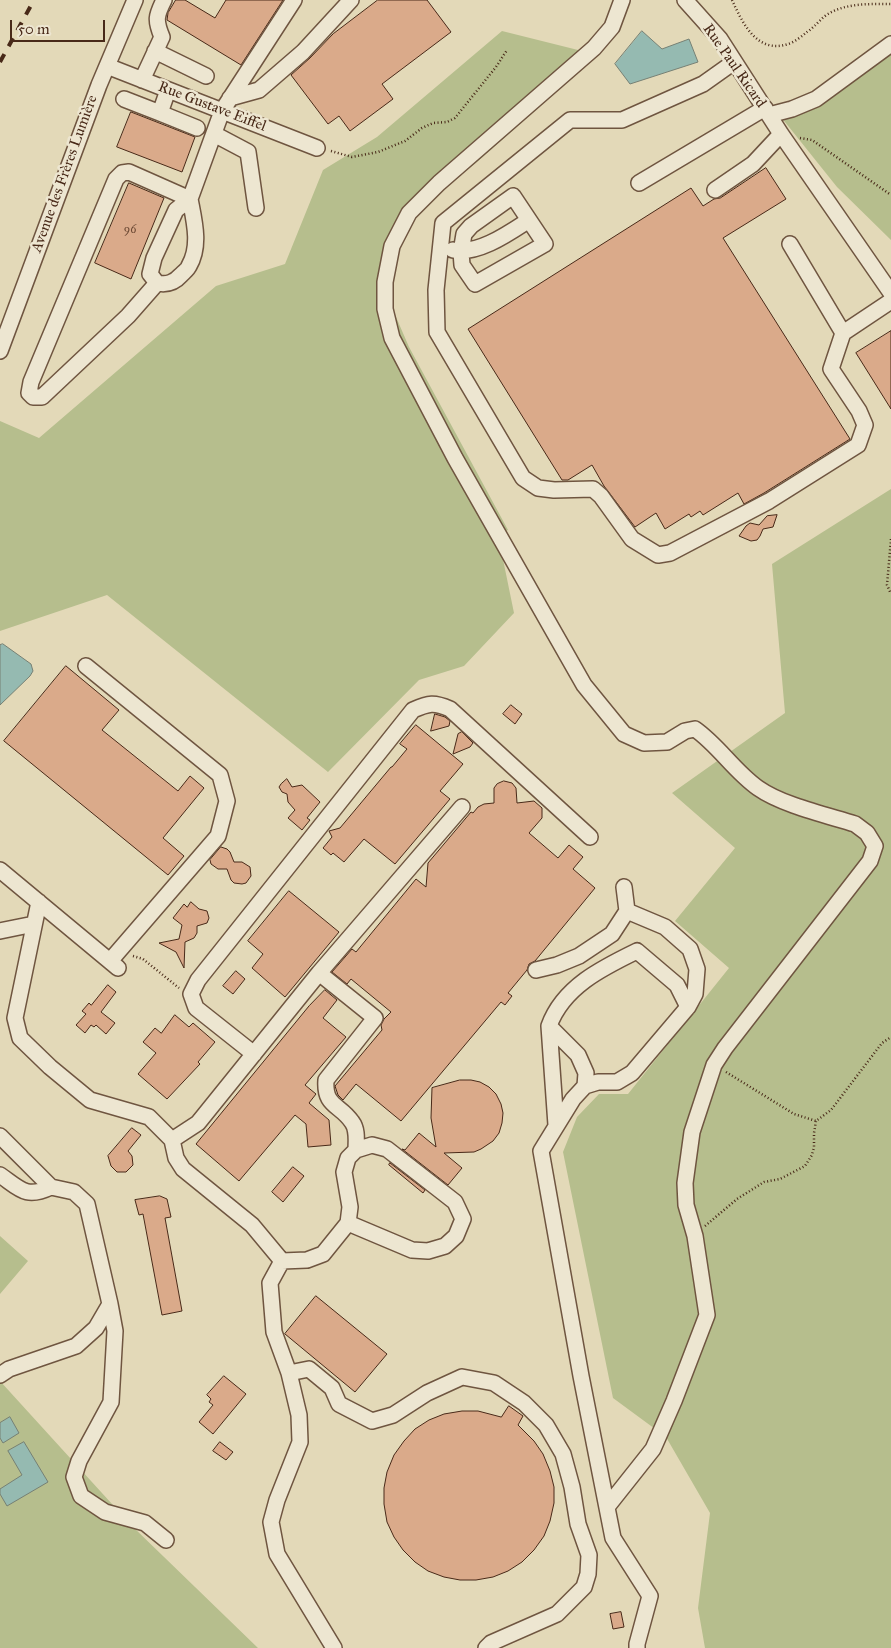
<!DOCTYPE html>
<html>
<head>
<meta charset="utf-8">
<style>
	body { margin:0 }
	#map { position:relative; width:891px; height:1648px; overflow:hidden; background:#e3d9b8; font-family:"IM FELL Great Primer",serif }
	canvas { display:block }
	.scale { position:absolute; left:10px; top:20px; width:95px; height:22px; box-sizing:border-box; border:2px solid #482918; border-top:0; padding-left:6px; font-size:15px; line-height:18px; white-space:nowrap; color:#482918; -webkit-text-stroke:4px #ede6d1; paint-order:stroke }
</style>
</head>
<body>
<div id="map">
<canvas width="891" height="1648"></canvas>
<div class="scale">50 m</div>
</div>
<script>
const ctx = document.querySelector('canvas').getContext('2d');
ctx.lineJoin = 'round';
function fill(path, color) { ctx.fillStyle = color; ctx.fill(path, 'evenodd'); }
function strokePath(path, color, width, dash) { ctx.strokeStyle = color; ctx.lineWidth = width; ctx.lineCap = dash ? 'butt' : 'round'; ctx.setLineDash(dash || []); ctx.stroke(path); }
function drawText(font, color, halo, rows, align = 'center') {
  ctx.font = font + ' "IM FELL Great Primer",serif'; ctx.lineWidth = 5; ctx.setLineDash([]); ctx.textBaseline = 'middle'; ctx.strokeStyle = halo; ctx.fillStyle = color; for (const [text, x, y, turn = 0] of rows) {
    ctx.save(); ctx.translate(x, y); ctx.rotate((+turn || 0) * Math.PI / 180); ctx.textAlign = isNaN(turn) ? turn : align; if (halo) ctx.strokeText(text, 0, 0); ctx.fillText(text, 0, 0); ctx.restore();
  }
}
fill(new Path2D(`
	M502,31L598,55L477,162L440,191L417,216L403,238L396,260L392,285L393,310L409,347L508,530L498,535L514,613L464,666L419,680L328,772L107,595L0,631V421L39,438L216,286L285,264L323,170L377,137Z
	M891,53V240L837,187L781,117Z
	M891,489V1648H705L698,1608L710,1513L666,1437L613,1398L563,1152L577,1117L599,1094H628L729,968L675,921L735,848L672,793L785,713L772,564Z
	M0,1236L28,1261L0,1294Z
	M0,1381L132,1526L258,1648H0Z`), '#b6be8d');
const water = new Path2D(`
	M642,31L662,49L689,39L698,62L630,84L615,64Z
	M3,644L31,664L33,671L30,676L0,705V645Z
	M10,1417L19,1433L3,1443L0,1438V1423Z
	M24,1442L48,1482L7,1506L0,1494V1489L22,1475L8,1451Z`);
fill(water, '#95bab1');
strokePath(water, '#768074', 1);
const building = new Path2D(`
	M176,0H185L215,18L226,0H283L241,65L167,20L168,13Z
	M378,0H427L451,32L382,84L393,99L350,131L339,116L328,124L291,75L310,58L333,34Z
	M131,112L195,137L182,172L117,147Z
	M766,168L786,199L723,238L850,439L764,493L744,504L738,493L703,515L700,511L691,517L689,514L665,529L656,513L635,527L604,486L592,465L568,480H562L468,329L691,188L703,206L714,199L720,198Z
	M129,183L164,198L131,279L95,263Z
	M891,331V409L856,353Z
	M777,515L773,527L763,529L760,536L757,540L751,541L739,536L746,526L750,523L759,525L767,516Z
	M66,666L119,710L102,730L178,791L190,776L204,788L163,838L184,856L168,875L4,741Z
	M511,705L522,714L515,724L503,714Z
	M435,714L445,717L450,721L449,726L431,731Z
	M416,725L463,764L440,791L450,799L395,864L364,839L344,862L333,853L331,855L323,848L332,837L329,831L340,828L391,767H392L407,749L400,744Z
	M462,732L473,743L470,747L453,754L458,734Z
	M287,779L292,787L302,785L320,802L307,818L310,820L302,830L288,818L295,810L288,802L287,794L282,792L279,787L281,784Z
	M504,781L512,783L516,788L517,803L534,801L542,808V818L529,833L558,858L569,845L583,857L573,869L595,888L535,961L529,964L527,970L508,993L512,996L505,1005L501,1002L401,1121L356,1084L343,1100L338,1095L335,1086L382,1030L381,1025L384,1019L391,1012L351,979L347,984L332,972L352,949L356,952L416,879L426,887L428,863L471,812L473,813L478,807L484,804L494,803V788L497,784Z
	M221,847L227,849L230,852L234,862H242L250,867L251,876L246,883L242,884L234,883L231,880L227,869H218L211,864L210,860Z
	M289,891L339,932L285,997L252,968L263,954L248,941Z
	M191,902L199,909L207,911L209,918L207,923L197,926V933L194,938L185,942L184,968L176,952L159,943L179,939L182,925L173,918L184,904L187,907Z
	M236,971L245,979L233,994L223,986Z
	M108,985L116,992L101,1012L115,1023L106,1034L96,1025L94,1027L91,1025L85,1033L76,1025L86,1014L82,1011L89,1003L91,1005Z
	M325,990L337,1000L323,1018L346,1037L305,1085L316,1094L309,1103L329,1120L331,1145L308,1147L306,1124L295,1115L239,1181L196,1144L309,1006Z
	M175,1015L189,1027L193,1023L215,1042L198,1062L200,1064L167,1099L138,1074L156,1053L143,1042L155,1028L161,1033Z
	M460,1080H471L480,1082L489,1087L496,1094L501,1104L503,1113L502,1123L499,1133L493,1141L481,1149L474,1152L444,1153L462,1168L448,1185L402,1149L405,1150L419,1133L436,1147L431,1118L432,1088Z
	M132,1128L141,1135L128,1151L132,1156L133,1165L126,1172H117L111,1166L108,1156Z
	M390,1163L425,1190L423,1193L389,1165Z
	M293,1167L304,1176L283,1202L272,1192Z
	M160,1196L167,1199L171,1217L165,1218L182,1311L162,1315L143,1214L139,1215L135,1200Z
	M316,1296L387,1354L355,1392L285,1334Z
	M224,1376L246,1394L213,1434L199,1422L213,1405L209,1402L211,1399L207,1395Z
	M509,1406L523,1416L518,1425L534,1441L543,1454L550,1471L554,1487V1503L550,1521L544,1536L534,1550L522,1562L508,1571L493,1577L476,1580H460L444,1577L428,1571L415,1562L403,1550L394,1537L387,1522L384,1504V1488L387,1472L394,1455L404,1441L415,1429L429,1420L444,1414L462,1411H478L501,1417Z
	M220,1442L233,1452L226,1460L213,1451Z
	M621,1612L624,1627L613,1629L610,1614Z`);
fill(building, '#daaa8a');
strokePath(building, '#482918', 1);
const minor = new Path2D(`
	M685,0L720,39L781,134L891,293
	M155,51L206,76
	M734,62L703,84L622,120H570L443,223L436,290L437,332L523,478L538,488L554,490L593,489L601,496L632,539L658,555L670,553L769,501L858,445L865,425L859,411L831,369L843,333
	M107,66L317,148
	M142,80L162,37C155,20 156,16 164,0
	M230,98L259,90L303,52L351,0
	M124,99L160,113L168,90
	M160,113L197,128
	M769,115L792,109L816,99L891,44
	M214,134L248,152L256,208
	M639,183L765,108
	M715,190L753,164L781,134
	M513,196L545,244L475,284L462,265L461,252L464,234L471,226Z
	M190,199C194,220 201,246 189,266C188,269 184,272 181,275C174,283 167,285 157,283L150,274L154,258L176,210L190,199L222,111L294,0
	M790,244L843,333L891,301
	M453,250C478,255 509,233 529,220
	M157,283L128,316L42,397H33L29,393L31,382L116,179L122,173L129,172L190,199
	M0,351L99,85L135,0
	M86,666L220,775L227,801L218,836L110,961
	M0,870L118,968
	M624,887L627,911
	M39,902L15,1018L20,1038L50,1067L90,1100L149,1117L172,1140L176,1158L183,1169L252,1225L282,1261L270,1283L274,1332L289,1373L299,1415L300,1442L277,1500L271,1522L277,1554L334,1648
	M0,931L34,924
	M536,970L557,965L579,956L612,934L627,911L665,927L690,949L697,969L695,994L688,1007L632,1073L617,1082H598L585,1086L573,1099L541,1151L581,1376L613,1538L650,1596L637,1644V1648
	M319,973L375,1018L326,1080C324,1107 340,1104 352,1122C358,1130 356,1141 356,1150
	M549,1026L578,1055L586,1073L585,1086
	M254,1054L196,1008L191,994L198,980L413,710C429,703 434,702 450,709L590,837
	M556,1125L549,1026C563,987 602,968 637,951L677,985L688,1007
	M0,1136L51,1187L74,1192L87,1204L110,1304L96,1328L76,1346L9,1369L0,1375
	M172,1140L198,1123L319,973L462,807
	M0,1175C20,1189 26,1199 51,1187
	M282,1261L307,1260L323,1254L348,1223L350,1207L344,1172L348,1158L356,1150L372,1145L387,1149L455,1202L463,1219L456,1236L445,1246L428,1251L412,1250L348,1223
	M110,1304L115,1331L111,1402L79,1461L74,1477L81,1496L105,1512L145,1523L166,1540
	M289,1373L309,1369L332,1388L339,1404L372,1421L393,1415L427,1393L462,1377L494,1383L524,1403L546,1425L563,1454L572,1487L578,1524L589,1555L588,1574L584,1587L557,1614L491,1643L486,1648
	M607,1507L653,1449L674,1401L707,1315L695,1236L686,1205L685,1183L692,1132L714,1065L725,1048L870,861L875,846L867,833L855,824C826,815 782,805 758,788C734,771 719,746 695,729L685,731L667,742L644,743L624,734L584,685L455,458L392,338L385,309V282L392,246L409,213L439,183L594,48L612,27L622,0`);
strokePath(minor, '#6f5540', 18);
strokePath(new Path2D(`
	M732,0C743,24 757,54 788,44C795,42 802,36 807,32C815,27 820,19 828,14C846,3 870,4 891,4
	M800,138L812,140L891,195
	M331,151L352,157L378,152L405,141L422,128L433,123L447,122L455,118L496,67L507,50
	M891,539L887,585L891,594
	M133,956L143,959L179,988
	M726,1072L794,1114L816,1121L831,1110L882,1043L891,1037
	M705,1226L737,1199L764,1182L780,1179L805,1166L812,1155L814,1147V1133L816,1121`), '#482918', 2.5, [1, 2.5]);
strokePath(minor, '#ede6d1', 15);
strokePath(new Path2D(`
	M0,62L34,0`), '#482918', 4, [9, 9]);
drawText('12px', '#6c4934', null, [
	["96",130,230]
]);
drawText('15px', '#482918', '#ede6d1', [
	["Rue Paul Ricard",734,66,55],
	["Rue Gustave Eiffel",212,107,21],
	["Avenue des Frères Lumière",65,174,-70]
]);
</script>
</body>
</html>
